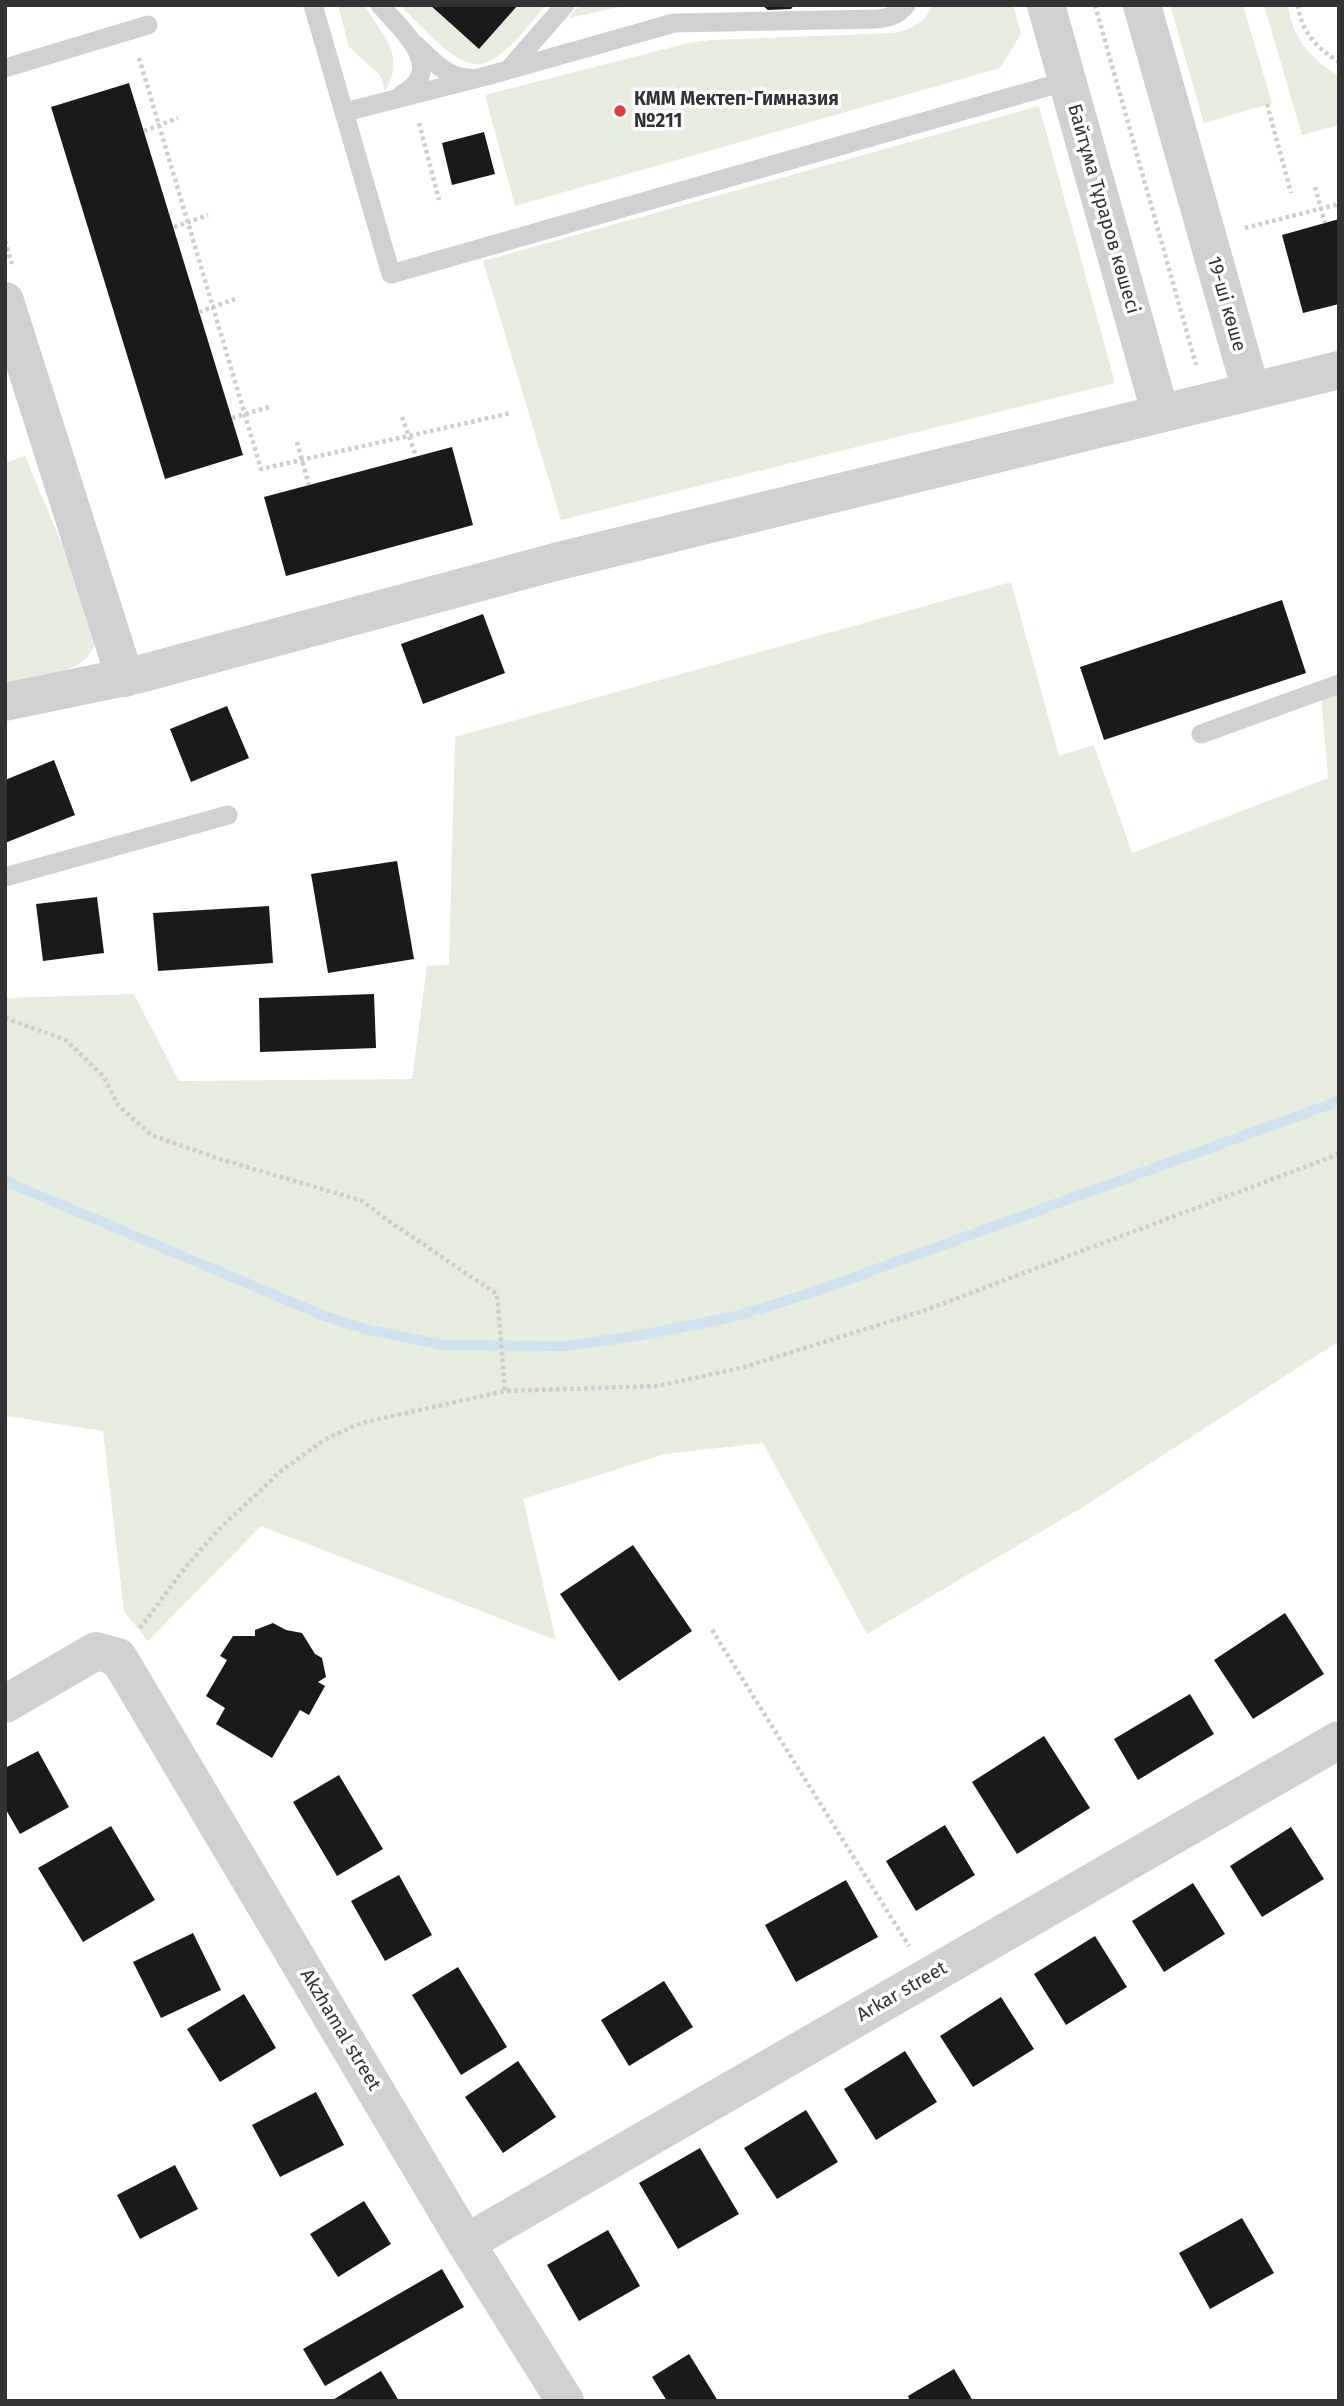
<!DOCTYPE html>
<html>
<head>
<meta charset="utf-8">
<style>
	body { margin:0 }
	#map { position:relative; width:1344px; height:2406px; overflow:hidden; background:#fff; font-family:"Fira Sans",sans-serif }
	canvas { display:block }
	.frame { position:absolute; inset:0; border:7px solid #333; pointer-events:none }
</style>
</head>
<body>
<div id="map">
<canvas width="1344" height="2406"></canvas>
<div class="frame"></div>
</div>
<script>
const ctx = document.querySelector('canvas').getContext('2d');
ctx.lineJoin = 'round';
function fill(path, color) { ctx.fillStyle = color; ctx.fill(path, 'evenodd'); }
function strokePath(path, color, width, dash) { ctx.strokeStyle = color; ctx.lineWidth = width; ctx.lineCap = dash ? 'butt' : 'round'; ctx.setLineDash(dash || []); ctx.stroke(path); }
function drawText(font, color, halo, rows, align = 'center') {
  ctx.font = font + ' "Fira Sans",sans-serif'; ctx.lineWidth = 7; ctx.setLineDash([]); ctx.textBaseline = 'middle'; ctx.strokeStyle = halo; ctx.fillStyle = color; for (const [text, x, y, turn = 0] of rows) {
    ctx.save(); ctx.translate(x, y); ctx.rotate((+turn || 0) * Math.PI / 180); ctx.textAlign = isNaN(turn) ? turn : align; if (halo) ctx.strokeText(text, 0, 0); ctx.fillText(text, 0, 0); ctx.restore();
  }
}
fill(new Path2D(`
	M338,5H364C383,36 407,56 385,91L380,75L349,47Z
	M400,5H430L479,49L518,5H546C531,22 504,59 482,64C457,70 418,22 400,5Z
	M580,5H629L568,18Z
	M932,5H1013L1021,34L1000,68L515,206L485,95L688,43L711,40L896,33C913,28 926,22 932,5Z
	M1170,5H1243L1272,103L1204,123Z
	M1264,5H1288C1291,36 1312,62 1339,75V125L1302,135Z
	M1039,106L1115,383L561,520L483,261Z
	M25,456L92,616C93,622 96,631 96,637C93,675 34,677 5,683V463Z
	M1011,582L1059,756L1094,745L1132,853L1328,778L1321,695L1339,689V1341L1083,1507L867,1634L763,1443L665,1454L523,1499L556,1640L261,1526L148,1641L124,1611L103,1431L5,1416V998L134,994L179,1081L412,1079L427,966L449,965L455,737Z`), '#e6ecdf');
strokePath(new Path2D(`
	M5,1181L322,1315L365,1329L443,1345L566,1346L636,1336L732,1317L808,1294L1339,1101`), '#cfe2ee', 10);
fill(new Path2D(`
	M430,5H518L479,49Z
	M762,5H794L791,9L768,10Z
	M129,83L243,455L165,479L51,107Z
	M484,132L495,174L452,185L442,143Z
	M1339,219V304L1303,313L1282,235Z
	M452,447L473,525L286,576L264,497Z
	M1282,600L1306,673L1104,740L1080,667Z
	M483,614L505,673L423,704L401,644Z
	M227,706L249,758L191,782L170,729Z
	M54,760L75,815L5,843V780Z
	M397,861L414,959L328,973L311,874Z
	M97,897L104,953L43,961L36,904Z
	M269,906L273,963L158,971L153,913Z
	M374,994L376,1048L260,1052L259,998Z
	M633,1545L692,1631L619,1681L560,1594Z
	M1285,1613L1324,1674L1253,1719L1214,1660Z
	M273,1623L286,1630L302,1633L315,1654L322,1658L326,1677L318,1682L325,1686L309,1715L300,1710L272,1758L216,1724L225,1708L206,1696L227,1660L220,1656L233,1636H255V1630Z
	M1190,1694L1214,1734L1138,1780L1114,1739Z
	M1044,1736L1090,1808L1017,1854L972,1782Z
	M38,1751L69,1807L20,1834L5,1808V1768Z
	M339,1775L383,1849L337,1876L293,1802Z
	M945,1825L975,1875L916,1911L886,1861Z
	M111,1826L155,1900L83,1942L38,1868Z
	M1291,1827L1324,1879L1262,1917L1230,1866Z
	M399,1875L432,1935L385,1961L351,1901Z
	M846,1880L878,1937L796,1982L765,1925Z
	M1193,1883L1225,1934L1164,1972L1132,1921Z
	M193,1933L221,1990L161,2018L133,1962Z
	M1095,1936L1127,1987L1066,2025L1034,1974Z
	M458,1967L507,2047L461,2075L412,1995Z
	M664,1981L693,2027L629,2066L601,2020Z
	M244,1994L276,2048L220,2082L187,2029Z
	M1001,1997L1034,2049L973,2087L940,2036Z
	M905,2051L937,2102L876,2140L844,2089Z
	M518,2061L556,2117L503,2153L465,2097Z
	M316,2092L344,2145L280,2177L252,2125Z
	M806,2110L838,2162L777,2199L744,2148Z
	M700,2148L739,2214L678,2249L639,2183Z
	M175,2165L198,2209L140,2239L117,2195Z
	M364,2201L391,2244L338,2277L310,2234Z
	M1242,2218L1274,2273L1210,2309L1179,2253Z
	M608,2230L640,2286L579,2321L547,2265Z
	M442,2269L464,2307L325,2386L303,2349Z
	M689,2354L718,2401H667L652,2377Z
	M954,2369L973,2401H910L908,2396Z
	M381,2371L399,2401H331Z`), '#1a1a1a');
strokePath(new Path2D(`
	M1095,5L1196,365
	M1298,5C1301,32 1317,48 1339,62
	M139,58L261,469L511,413
	M1267,104L1291,193
	M419,123L439,200
	M144,131L178,118
	M1315,187L1325,223
	M174,227L208,215
	M1245,228L1339,204
	M5,241L12,264
	M199,312L235,299
	M402,417L416,456
	M232,418L269,407
	M297,442L309,485
	M5,1018L66,1040L104,1077L118,1105L151,1135L220,1159L363,1201L387,1220L497,1294L505,1391
	M140,1628L185,1568L218,1530L281,1471L324,1440L361,1423L505,1391L657,1386L741,1368L923,1311L1339,1154
	M712,1630L909,1946`), '#cdcdcd', 4.5, [3.5, 3.5]);
strokePath(new Path2D(`
	M313,5L391,274L1067,81
	M380,5C401,29 448,69 402,94
	M416,45C432,60 447,78 469,78
	M5,68L148,25
	M509,69L565,5
	M345,112L490,75L674,23L876,19C889,18 898,15 906,5
	M1201,734L1339,684
	M5,877L228,815`), '#d0d0d0', 19);
strokePath(new Path2D(`
	M1046,5L1160,412
	M1142,5L1251,391
	M5,301L125,678
	M5,702L140,674L555,562L1339,370
	M5,1704L96,1651L118,1657L466,2243L565,2401
	M466,2243L1339,1740`), '#d0d0d0', 38);
for (const [x, y, r, color] of [
	[620,111,7,"#e63946"]
]) { const dot = new Path2D(); dot.arc(x, y, r, 0, 2 * Math.PI); ctx.fillStyle = color; ctx.fill(dot); strokePath(dot, '#fff', 2.5); }
drawText('bold 19px', '#333', '#fff', [
	["КММ Мектеп-Гимназия",634,100],
	["№211",634,122]
], 'left');
drawText('19px', '#333', '#fff', [
	["Байтұма Тұраров көшесі",1103,209,74],
	["19-ші көше",1226,304,74],
	["Arkar street",902,1992,-30],
	["Akzhamal street",340,2030,59]
]);
</script>
</body>
</html>
